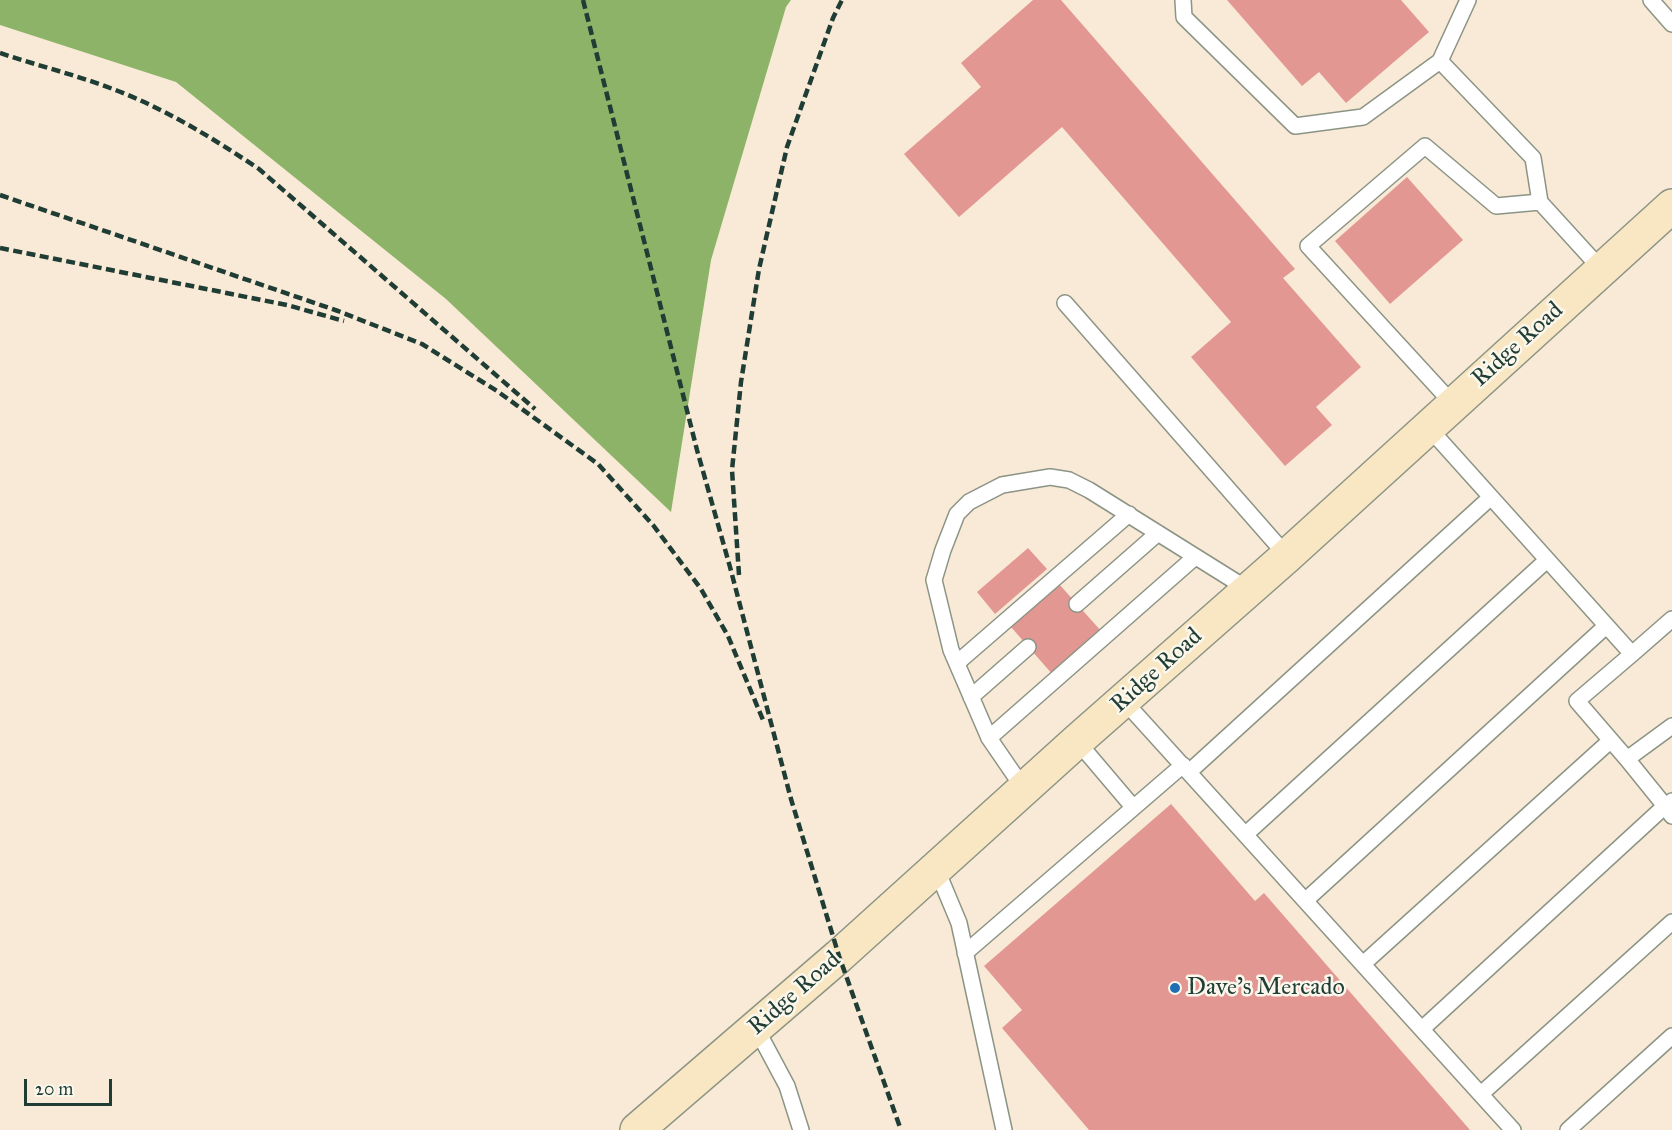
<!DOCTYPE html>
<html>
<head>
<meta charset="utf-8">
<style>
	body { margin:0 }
	#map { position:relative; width:1672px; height:1130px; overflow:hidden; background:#f8ead6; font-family:"IM FELL Great Primer",serif }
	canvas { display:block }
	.scale { position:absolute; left:24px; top:1079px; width:88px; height:27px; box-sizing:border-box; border:3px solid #1f3d34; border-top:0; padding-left:8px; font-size:18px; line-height:21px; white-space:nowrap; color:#1f3d34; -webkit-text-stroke:4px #fbf7ec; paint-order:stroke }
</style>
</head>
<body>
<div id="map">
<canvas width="1672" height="1130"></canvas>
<div class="scale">20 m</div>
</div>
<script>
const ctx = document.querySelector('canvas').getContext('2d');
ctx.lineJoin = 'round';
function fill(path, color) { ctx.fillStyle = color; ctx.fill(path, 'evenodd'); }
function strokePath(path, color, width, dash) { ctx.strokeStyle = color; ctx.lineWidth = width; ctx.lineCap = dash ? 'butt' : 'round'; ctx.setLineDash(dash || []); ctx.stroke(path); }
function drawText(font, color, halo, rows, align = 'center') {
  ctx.font = font + ' "IM FELL Great Primer",serif'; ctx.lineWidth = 5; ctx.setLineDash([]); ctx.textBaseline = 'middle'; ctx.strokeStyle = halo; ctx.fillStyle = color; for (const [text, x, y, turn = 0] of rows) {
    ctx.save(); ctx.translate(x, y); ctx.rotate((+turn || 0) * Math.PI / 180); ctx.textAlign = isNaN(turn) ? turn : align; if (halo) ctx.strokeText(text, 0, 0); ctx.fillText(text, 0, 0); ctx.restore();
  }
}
fill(new Path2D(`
	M0,0H791L786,7L711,260L671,512L446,299L176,82L0,25Z`), '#8db368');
fill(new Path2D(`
	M1033,0H1061L1295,269L1283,278L1361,367L1316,407L1332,425L1285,466L1191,357L1231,322L1062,127L959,217L904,154L981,87L961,63Z
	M1227,0H1401L1429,32L1346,103L1319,72L1302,86Z
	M1407,177L1463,240L1390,304L1335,241Z
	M1028,548L1047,569L995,614L977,592Z
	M1059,584L1102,632L1053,675L1011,627Z
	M1171,804L1255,901L1264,893L1470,1130H1089L1002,1028L1022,1010L984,966Z`), '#e39792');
const lane = new Path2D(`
	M1183,0L1184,17L1295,126L1363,117L1440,61L1468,0
	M1651,0L1672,24
	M1440,61L1533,158L1540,202L1602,270
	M1065,303L1287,556
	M1453,404L1308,246L1425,146L1496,206L1540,202
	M1428,427L1632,654L1672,619
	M1077,604L1158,533
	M1632,654L1577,701L1627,759L1665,806L1672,801
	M957,663L1129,514
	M971,697L1028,647
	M1124,701L1513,1130
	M989,738L1195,557
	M1077,741L1133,807
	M1627,759L1672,726
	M1189,772L1491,497
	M1024,789L989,738L951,650L934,580L943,550L957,514L969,502L1002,485L1050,477L1069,480L1089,490L1249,590
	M1246,834L1547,560
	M936,868L959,923L1004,1130
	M1306,900L1606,626
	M965,953L1183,765
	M1363,964L1610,741
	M756,1028L787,1086L801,1130
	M1422,1029L1665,806L1672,816
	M1481,1094L1672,922
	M1568,1130L1672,1036`);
const secondary = new Path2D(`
	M637,1130L839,956L1077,741L1287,556L1672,206`);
strokePath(lane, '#8c9485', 18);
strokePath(secondary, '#8c9485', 36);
strokePath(lane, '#fff', 15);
strokePath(secondary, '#f9e7c3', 33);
strokePath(new Path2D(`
	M583,0L697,450L730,567L791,799L839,956L901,1130
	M0,53C39,66 80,76 118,91C169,111 214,139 259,169L535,409
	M0,195L338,311L422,344L497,391L598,464L653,525L701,589L728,636L763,720
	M0,248L287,305L344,321
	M739,575L732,470L741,382L759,269L787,147L833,18L842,0`), '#1f3d34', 4.5, [9, 4.5]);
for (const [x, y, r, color] of [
	[1175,988,6,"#1f6fb2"]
]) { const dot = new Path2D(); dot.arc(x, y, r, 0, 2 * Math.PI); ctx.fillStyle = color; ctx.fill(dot); strokePath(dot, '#fbf7ec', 2); }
drawText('24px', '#1f3d34', '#fbf7ec', [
	["Ridge Road",1518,345,-42],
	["Ridge Road",1157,671,-42],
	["Ridge Road",795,994,-41]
]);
drawText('24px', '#1f3d34', '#fbf7ec', [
	["Dave's Mercado",1187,988]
], 'left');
</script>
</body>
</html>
